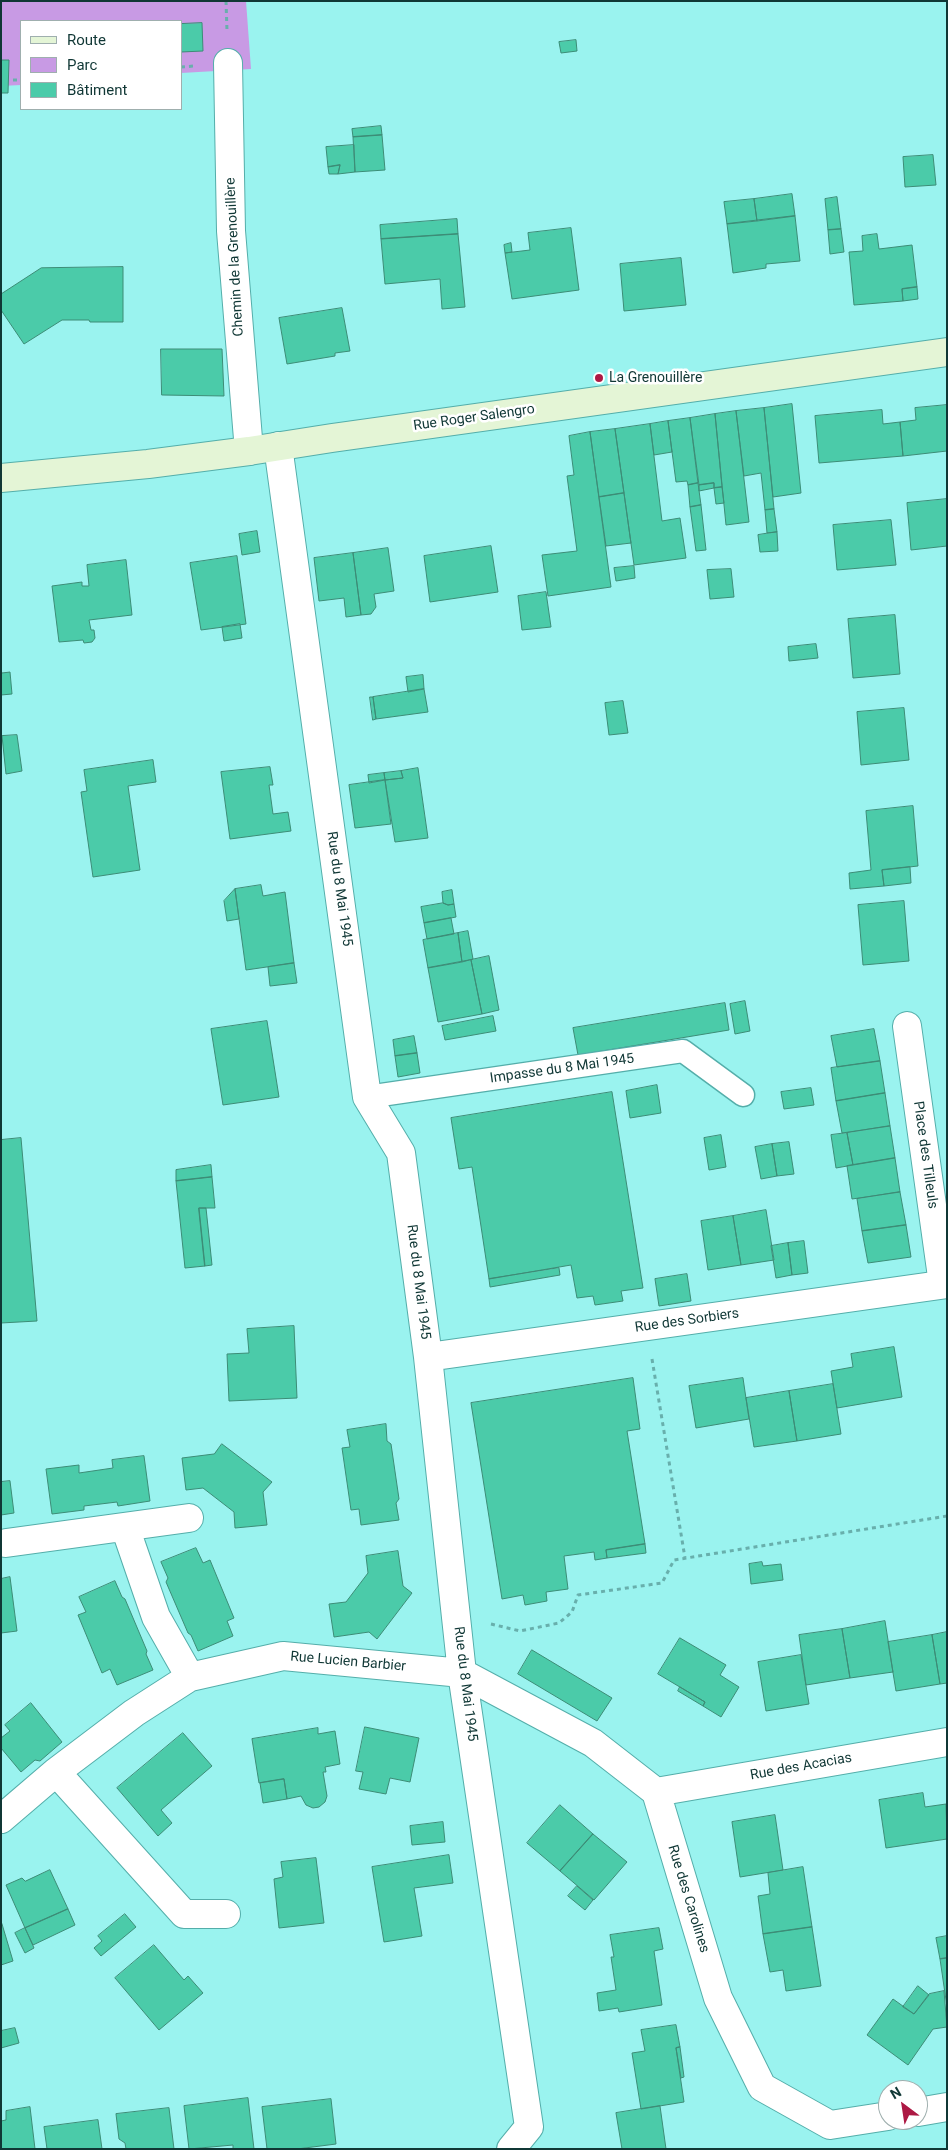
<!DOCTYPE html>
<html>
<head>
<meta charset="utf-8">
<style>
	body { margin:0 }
	#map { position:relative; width:948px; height:2150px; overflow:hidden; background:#9af3ef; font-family:Roboto,sans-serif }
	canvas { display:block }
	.frame { position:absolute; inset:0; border:2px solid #103735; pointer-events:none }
	.legend { position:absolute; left:20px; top:20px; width:162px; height:90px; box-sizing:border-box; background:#fff; border:1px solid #9fafae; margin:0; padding:6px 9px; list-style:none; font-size:15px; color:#103735 }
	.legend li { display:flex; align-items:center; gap:10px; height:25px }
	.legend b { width:25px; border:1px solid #9fafae }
	.north { position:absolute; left:878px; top:2080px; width:50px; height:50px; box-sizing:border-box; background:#fff; border:1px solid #9fafae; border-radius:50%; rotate:329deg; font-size:14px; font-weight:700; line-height:20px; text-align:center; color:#103735 }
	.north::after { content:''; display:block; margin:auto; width:18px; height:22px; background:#ad1944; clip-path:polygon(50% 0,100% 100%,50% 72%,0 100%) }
</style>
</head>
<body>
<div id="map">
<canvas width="948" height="2150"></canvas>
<div class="frame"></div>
<ul class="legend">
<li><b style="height:6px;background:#e4f5d6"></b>Route</li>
<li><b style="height:14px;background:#c89ae4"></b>Parc</li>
<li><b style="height:14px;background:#4bcba9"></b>Bâtiment</li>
</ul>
<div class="north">N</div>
</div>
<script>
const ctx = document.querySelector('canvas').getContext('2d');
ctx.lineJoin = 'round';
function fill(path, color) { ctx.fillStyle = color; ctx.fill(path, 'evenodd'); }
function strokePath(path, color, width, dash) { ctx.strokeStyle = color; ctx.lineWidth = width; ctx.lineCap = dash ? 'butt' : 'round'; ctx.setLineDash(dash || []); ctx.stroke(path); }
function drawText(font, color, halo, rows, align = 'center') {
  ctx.font = font + ' Roboto,sans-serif'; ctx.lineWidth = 5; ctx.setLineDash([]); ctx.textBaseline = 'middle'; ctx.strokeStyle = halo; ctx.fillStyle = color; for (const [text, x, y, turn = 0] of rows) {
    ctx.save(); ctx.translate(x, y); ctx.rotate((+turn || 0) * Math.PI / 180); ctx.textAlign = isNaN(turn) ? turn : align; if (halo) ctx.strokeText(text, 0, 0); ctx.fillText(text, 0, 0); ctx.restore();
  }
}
fill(new Path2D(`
	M1,1H246L251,69L181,73V21H21V85L1,86Z`), '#c89ae4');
const building = new Path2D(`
	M202,23L203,51L181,52V24Z
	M576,40L577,51L561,53L559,42Z
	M1,60H9L8,93H1Z
	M381,126L382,135L353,137L352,129Z
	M382,135L385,170L355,172L353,137Z
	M354,145L355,172L338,174L340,165L328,167L326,147Z
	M933,155L936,185L905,187L903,157Z
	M340,165L338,174H329L328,167Z
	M792,194L795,216L757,221L754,199Z
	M837,197L841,229L828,230L825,199Z
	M754,199L757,221L727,224L724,202Z
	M795,216L800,261L766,264V268L733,273L727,224Z
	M457,219L458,234L381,239L380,225Z
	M571,228L579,290L512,299L505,253L530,250L528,233Z
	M841,229L844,252L830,254L828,230Z
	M458,234L465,307L442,309L440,279L385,284L381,239Z
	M877,234L879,249L912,245L917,287L902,289L903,301L854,305L849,252L863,251L862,236Z
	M511,243L512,252L505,253L504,245Z
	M681,258L686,305L624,311L620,264Z
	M123,267V322H90L89,320H62L24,344L1,310V294L41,268Z
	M917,287L918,299L903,301L902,289Z
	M342,308L350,351L335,353V356L287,364L279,318Z
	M161,349H222L224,396L162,395Z
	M792,404L801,493L773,497L764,408Z
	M947,405V451L903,456L900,422L916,420L915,408Z
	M764,408L774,509L765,510L761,473L744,476L736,411Z
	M882,410L883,424L900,422L903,456L819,463L815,416Z
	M736,411L749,522L726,525L715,414Z
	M715,414L722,487L714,488V483L699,485L690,418Z
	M690,418L698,483L688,485L687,481L676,482L668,421Z
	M668,421L672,452L654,455L650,424Z
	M650,424L662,521L680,518L686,558L634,565L615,429Z
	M615,429L624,493L599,497L590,432Z
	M590,432L611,587L548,596L542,555L577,551L567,476L574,475L569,436Z
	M698,483L701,505L690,507L688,485Z
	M714,483V488L699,491V485Z
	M722,487L724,503L716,504L714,488Z
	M624,493L631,543L606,546L599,497Z
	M947,499V546L911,550L907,503Z
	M701,505L706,550L696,551L690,507Z
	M774,509L777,532L767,533L765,510Z
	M891,520L896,565L837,570L833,525Z
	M257,531L260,552L242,555L239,534Z
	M777,532L778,551L760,552L758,535Z
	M491,546L498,592L430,602L424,556Z
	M388,548L394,591L374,594L376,607L371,614L361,615L353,553Z
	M353,553L361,615L346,617L344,598L319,601L314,558Z
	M237,556L246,624L201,630L190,563Z
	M126,560L132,615L89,620L91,630H94L95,638L92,642L84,643L83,640L59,642L52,586L82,582V586H89L87,565Z
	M634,566L635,578L616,581L614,568Z
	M731,569L734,597L710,599L707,570Z
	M546,592L551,627L522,630L518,596Z
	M895,615L900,674L853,678L848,619Z
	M240,624L242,638L224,641L222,627Z
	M816,644L818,658L789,661L788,647Z
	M1,671L2,673L10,672L12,694L1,695Z
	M423,675L424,689L408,692L406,677Z
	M424,689L428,712L376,719L373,697Z
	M370,697H373L376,719L373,720Z
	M623,701L628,733L609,735L605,703Z
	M904,708L909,760L861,765L857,712Z
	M17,735L22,771L6,774L2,736Z
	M153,760L156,782L128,786L140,870L93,877L81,792L87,791L84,770Z
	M270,767L273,785H269L273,814L288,812L291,831L230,839L221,772Z
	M418,768L428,838L395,842L385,780L403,778L401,771Z
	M401,771L403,778L385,780L384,773Z
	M384,773L385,780L369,783L368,775Z
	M385,780L391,824L355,828L349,785Z
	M913,806L918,866L882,870L884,886L850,889L849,873L871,870L866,811Z
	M910,867L911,883L884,886L882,870Z
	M261,885L263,896L285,892L294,963L246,970L235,889Z
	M235,889L239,919L227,921L224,901Z
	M452,890L454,904L448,905L443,903L442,892Z
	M904,901L909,961L863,965L858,905Z
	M443,903L448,905L454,904L456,917L424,923L421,907Z
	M451,918L454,934L427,939L424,923Z
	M468,931L473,959L462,962L458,933Z
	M458,933L462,962L428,968L423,940Z
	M489,956L499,1010L482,1014L471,960Z
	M471,960L482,1014L438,1022L428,968Z
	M294,963L297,983L270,986L268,967Z
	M745,1001L750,1031L735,1034L730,1004Z
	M725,1003L729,1030L578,1055L573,1028Z
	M493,1016L496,1031L445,1040L442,1026Z
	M267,1021L279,1097L223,1105L211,1029Z
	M874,1029L880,1061L837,1067L831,1036Z
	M414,1036L417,1053L395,1056L393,1040Z
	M417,1053L420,1073L398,1077L395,1056Z
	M880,1061L885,1093L836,1101L831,1068Z
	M657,1085L661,1113L630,1118L626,1091Z
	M811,1088L814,1105L784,1109L781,1092Z
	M612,1092L643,1288L621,1291L623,1301L595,1305L593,1296L577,1298L571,1265L489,1279L472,1167L459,1169L451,1118Z
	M885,1093L890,1126L842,1133L836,1101Z
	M890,1126L895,1158L853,1165L847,1133Z
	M847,1133L853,1165L836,1168L831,1135Z
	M721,1135L726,1167L709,1170L704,1138Z
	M21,1138L37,1321L1,1323V1140Z
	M789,1142L794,1174L777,1176L772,1144Z
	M772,1144L777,1176L761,1179L755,1147Z
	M895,1158L900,1192L852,1199L847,1166Z
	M211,1165L212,1177L176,1181V1170Z
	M212,1177L215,1208H199L205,1266L185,1268L176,1181Z
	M900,1192L906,1225L862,1231L857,1199Z
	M199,1208H206L212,1265L205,1266Z
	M766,1210L774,1260L741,1265L733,1216Z
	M733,1216L741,1265L708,1270L701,1221Z
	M906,1225L911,1257L868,1263L862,1231Z
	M804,1241L808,1273L792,1275L788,1243Z
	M788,1243L792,1275L776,1278L771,1246Z
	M559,1268L560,1275L490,1287L489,1279Z
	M687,1274L691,1301L659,1306L655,1279Z
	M294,1326L297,1398L229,1401L227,1354L249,1353L247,1329Z
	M894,1347L902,1397L837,1408L831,1371L853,1367L851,1354Z
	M633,1378L640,1429L627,1431L645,1544L606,1550L607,1558L595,1560L594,1552L564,1556L568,1589L546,1592L547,1601L525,1605L523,1595L502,1599L471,1403Z
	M743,1378L749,1419L696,1428L689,1386Z
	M833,1384L841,1434L797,1441L789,1391Z
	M789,1391L797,1441L754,1447L746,1398Z
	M386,1424L387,1441L391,1444L399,1499L396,1503L399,1520L361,1525L359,1509L351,1510L342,1448L350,1447L347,1430Z
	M222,1444L272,1482L263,1492L267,1525L235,1528L234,1512L203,1488L186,1490L182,1458L214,1454Z
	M144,1456L150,1501L118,1506L117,1502L84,1506V1510L52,1514L46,1469L79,1465V1473L113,1468L112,1460Z
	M10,1481L14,1513L1,1515V1482Z
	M645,1544L646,1553L607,1558L606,1550Z
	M196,1548L203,1563L210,1560L234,1618L227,1621L233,1636L198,1651L191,1635L188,1633L166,1582L168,1578L161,1562Z
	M398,1551L403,1586L412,1593L377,1639L369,1632L334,1637L329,1604L346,1602L368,1573L366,1556Z
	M762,1562L763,1566L781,1564L783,1580L751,1584L749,1564Z
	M10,1577L17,1631L1,1633V1579Z
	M115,1581L122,1597L125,1599L147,1651L146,1654L153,1670L117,1685L110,1669L102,1673L78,1615L86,1612L79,1597Z
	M885,1621L893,1672L850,1678L842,1629Z
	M842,1629L850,1678L806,1685L799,1635Z
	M947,1632V1683L940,1684L932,1635Z
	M932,1635L940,1684L896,1691L888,1642Z
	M680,1638L726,1665L720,1675L739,1687L721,1717L703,1706L705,1702L658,1674Z
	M532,1650L612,1698L597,1721L518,1674Z
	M801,1655L809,1704L766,1711L758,1662Z
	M680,1687L705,1702L703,1706L678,1691Z
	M31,1703L62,1742L40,1761L35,1760L21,1772L1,1748V1738L10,1731L5,1725Z
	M365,1727L419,1738L410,1782L390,1778L386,1794L359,1789L363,1772L356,1771Z
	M318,1728V1734L335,1731L340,1764L325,1767L326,1772H323L327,1796L325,1802L319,1807L313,1808L306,1805L301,1796L287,1799L284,1779L259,1783L252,1739Z
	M183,1733L212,1766L161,1810L172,1823L158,1836L117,1788Z
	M284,1779L287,1799L263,1803L260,1783Z
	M923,1793L925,1807L946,1804L947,1839L886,1848L879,1800Z
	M560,1805L593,1834L560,1871L527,1843Z
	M775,1815L783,1870L740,1877L732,1822Z
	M443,1822L445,1842L412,1845L410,1826Z
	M593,1834L627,1862L594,1900L560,1871Z
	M449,1855L453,1883L414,1888L422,1936L384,1942L372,1867Z
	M316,1858L324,1923L279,1928L274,1879L283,1877L281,1862Z
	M803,1867L812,1927L763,1934L758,1896L770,1894L768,1873Z
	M50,1870L68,1909L25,1928L6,1885L22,1878L25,1881Z
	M577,1886L593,1900L585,1910L568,1896Z
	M68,1909L75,1925L33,1945L25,1928Z
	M125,1914L136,1927L101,1956L94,1948L102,1941L98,1936Z
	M2,1924L13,1961L1,1965V1925Z
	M812,1927L821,1986L786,1991L783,1970L770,1972L763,1934Z
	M25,1928L34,1948L25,1953L15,1933Z
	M659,1928L663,1949L654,1951L662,2005L619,2012L618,2008L599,2011L597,1993L616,1990L611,1957H614L610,1935Z
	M947,1936V1958L940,1959L936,1938Z
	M154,1945L184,1980L188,1976L203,1993L159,2030L115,1978Z
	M947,1958V2007L940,1959Z
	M918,1986L929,1995L914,2014L903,2007Z
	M944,1991L947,2027L933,2029L908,2065L867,2035L893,1999L914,2014L929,1994Z
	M676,2025L680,2047L676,2048L684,2102L641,2109L632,2053L645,2051L641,2030Z
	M15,2028L19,2043L1,2048V2031Z
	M680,2047L684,2077L681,2078L676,2048Z
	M248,2098L254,2149H233V2145L189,2149L184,2106Z
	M331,2099L336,2144L297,2149H267L262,2107Z
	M660,2106L666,2149H622L616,2113Z
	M30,2107L35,2149H1V2121L6,2120V2111Z
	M169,2108L174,2149H126L125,2143L119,2139L116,2114Z
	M98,2120L102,2149H47L44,2127Z`);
fill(building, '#4bcba9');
strokePath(building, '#3c8c76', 1);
const lane = new Path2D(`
	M367,1097L683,1051L743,1095`);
const street = new Path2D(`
	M228,63L231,231L249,451
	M278,446L367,1097L401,1153L428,1357L462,1673L529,2127L511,2149
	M907,1026L943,1284
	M428,1357L947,1284
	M125,1527L156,1617L190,1677
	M6,1543L189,1518
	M56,1772L184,1914H226
	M656,1792L947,1742
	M1,1819L56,1772L134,1713L190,1677L283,1656L462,1673L593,1743L656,1792L718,1998L762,2087L830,2125L888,2116
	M918,2112L947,2107`);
const secondary = new Path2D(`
	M1,478L148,464L249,451L332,438L947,352`);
strokePath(lane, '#54aeaa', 25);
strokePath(street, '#54aeaa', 30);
strokePath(secondary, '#54aeaa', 30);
strokePath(new Path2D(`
	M226,1L227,31
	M181,67L194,66
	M13,80H21
	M652,1359L685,1558
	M491,1624L520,1631L559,1623L572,1612L578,1595L662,1583L674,1560L947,1516`), '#68afac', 3, [4, 4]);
strokePath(lane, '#fff', 22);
strokePath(street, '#fff', 28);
strokePath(secondary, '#e4f5d6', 28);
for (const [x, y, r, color] of [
	[599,378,5,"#ad1944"]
]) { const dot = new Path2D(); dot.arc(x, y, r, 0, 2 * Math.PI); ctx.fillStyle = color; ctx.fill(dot); strokePath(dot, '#fff', 2); }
drawText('14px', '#103735', '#fff', [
	["Chemin de la Grenouillère",235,257,-93],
	["Rue Roger Salengro",474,418,-8],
	["Rue du 8 Mai 1945",339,889,82],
	["Impasse du 8 Mai 1945",562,1069,-8],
	["Place des Tilleuls",925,1155,82],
	["Rue du 8 Mai 1945",418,1282,83],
	["Rue des Sorbiers",687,1321,-8],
	["Rue Lucien Barbier",348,1662,5],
	["Rue du 8 Mai 1945",465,1684,83],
	["Rue des Acacias",801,1767,-10],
	["Rue des Carolines",688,1899,73]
]);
drawText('14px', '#103735', '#fff', [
	["La Grenouillère",609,378]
], 'left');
</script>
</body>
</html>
